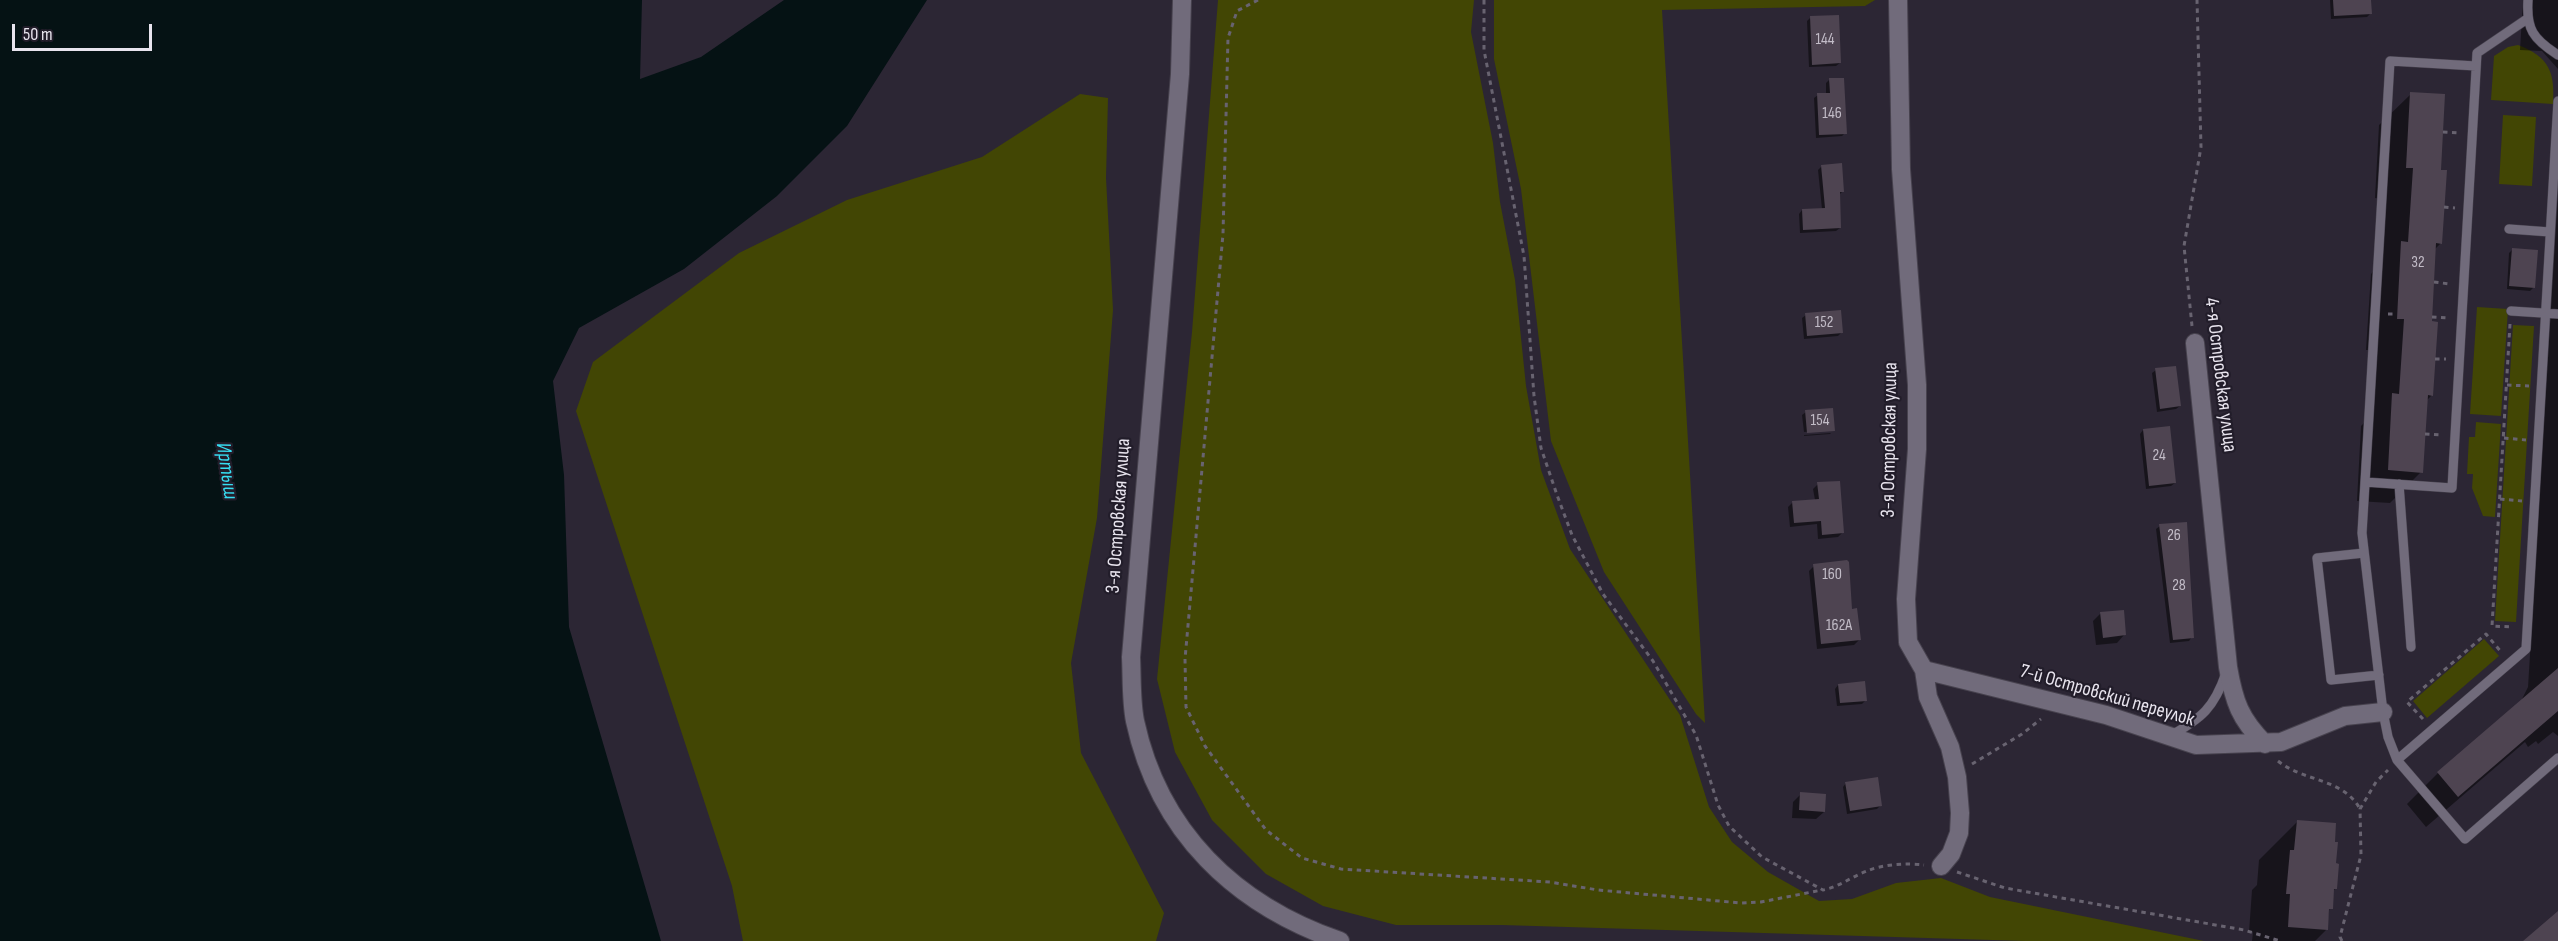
<!DOCTYPE html>
<html>
<head>
<meta charset="utf-8">
<style>
	body { margin:0 }
	#map { position:relative; width:2558px; height:941px; overflow:hidden; background:#2c2634; font-family:"Sofia Sans Condensed",sans-serif }
	canvas { display:block }
	.scale { position:absolute; left:12px; top:24px; width:140px; height:27px; box-sizing:border-box; border:3px solid #e8e4ee; border-top:0; padding-left:8px; font-size:18px; line-height:21px; white-space:nowrap; color:#e8e4ee; -webkit-text-stroke:4px #221d2a; paint-order:stroke }
</style>
</head>
<body>
<div id="map">
<canvas width="2558" height="941"></canvas>
<div class="scale">50 m</div>
</div>
<script>
const ctx = document.querySelector('canvas').getContext('2d');
ctx.lineJoin = 'round';
function fill(path, color) { ctx.fillStyle = color; ctx.fill(path, 'evenodd'); }
function strokePath(path, color, width, dash) { ctx.strokeStyle = color; ctx.lineWidth = width; ctx.lineCap = dash ? 'butt' : 'round'; ctx.setLineDash(dash || []); ctx.stroke(path); }
function drawText(font, color, halo, rows, align = 'center') {
  ctx.font = font + ' "Sofia Sans Condensed",sans-serif'; ctx.lineWidth = 4.5; ctx.setLineDash([]); ctx.textBaseline = 'middle'; ctx.strokeStyle = halo; ctx.fillStyle = color; for (const [text, x, y, turn = 0] of rows) {
    ctx.save(); ctx.translate(x, y); ctx.rotate((+turn || 0) * Math.PI / 180); ctx.textAlign = isNaN(turn) ? turn : align; if (halo) ctx.strokeText(text, 0, 0); ctx.fillText(text, 0, 0); ctx.restore();
  }
}
fill(new Path2D(`
	M1218,0H1474L1471,32L1493,143L1500,202L1515,280L1526,386L1541,470L1570,549L1680,715L1709,807L1732,842L1768,872L1819,901L1852,899L1896,883L1941,878L1990,897L2204,941H2025L1502,925H1396L1323,906L1266,874L1212,820L1175,752L1157,679L1192,332Z
	M1494,0H1875L1865,6L1662,10L1705,723L1696,714L1604,572L1551,441L1521,189L1494,59Z
	M2518,45C2550,57 2555,73 2553,104L2491,100L2494,56L2508,47Z
	M1080,94L1108,98L1106,178L1113,310L1097,518L1071,663L1081,753L1164,913L1156,941H743L732,886L576,411L593,362L739,253L847,200L982,157Z
	M2503,115L2536,117L2532,186L2499,184Z
	M2477,307L2508,309L2501,416L2470,414Z
	M2513,325L2534,326L2516,622L2495,621Z
	M2476,422L2501,424L2495,517L2483,516L2472,488L2473,474H2467L2469,437H2475Z
	M2484,639L2499,656L2427,718L2413,701Z`), '#424604');
fill(new Path2D(`
	M0,0H642L640,79L701,57L784,0H927L847,126L777,196L684,269L579,328L553,381L564,475L569,627L661,941H0Z`), '#051214');
fill(new Path2D(`
	M2330,0H2370V14L2367,17L2331,19Z
	M2523,0H2558V69L2542,51L2520,50Z
	M1810,18L1840,63L1836,66L1809,67L1807,21Z
	M1829,80L1845,133L1842,136L1816,138L1814,98L1818,95L1826,94V83Z
	M2411,94L2439,171L2441,243L2435,249L2430,323L2432,395L2426,401L2421,472L2390,503L2357,501L2361,426L2369,418L2373,350H2366L2371,274L2378,266L2382,199L2375,198L2379,125Z
	M1822,166L1843,191L1839,195L1840,228L1836,231L1800,233L1799,214L1802,210L1822,209L1818,170Z
	M2558,193V736L2553,732L2538,744L2536,741L2528,747L2525,742L2426,827L2407,804L2438,773L2521,701L2528,687Z
	M2512,250L2534,287L2530,291L2507,289L2509,253Z
	M1806,315L1842,332L1838,336L1804,339L1802,318Z
	M2156,370L2180,406L2176,409L2157,412L2152,373Z
	M1806,412L1834,430L1804,432L1802,415Z
	M2143,430L2175,483L2171,486L2146,489L2140,434Z
	M1831,433L1830,434L1804,436V435Z
	M1818,484L1843,532L1838,537L1818,539L1817,524L1790,527L1788,507L1793,502L1815,500L1813,489Z
	M2160,526L2192,637L2189,641L2170,643L2156,529Z
	M1814,566L1851,611L1859,640L1854,645L1817,649L1809,571Z
	M2101,613L2124,635L2117,643L2096,645L2093,621Z
	M1838,685L1866,700L1862,704L1837,706L1835,689Z
	M1846,783L1881,805L1877,809L1847,814L1843,787Z
	M1801,794L1824,812L1816,819L1792,818L1793,802Z
	M2297,822L2335,865V889L2332,892L2326,930L2315,941H2252L2253,932H2249L2252,890L2257,885L2259,860Z`), '#0007');
fill(new Path2D(`
	M2333,0H2371L2372,14L2334,16Z
	M1839,15L1841,63L1812,65L1810,16Z
	M1829,78H1844L1847,134L1819,135L1817,93H1830Z
	M2410,92L2445,94L2441,170H2447L2442,244L2436,243L2432,321L2438,322L2433,396L2428,395L2423,473L2388,470L2392,393L2399,394L2404,319H2397L2401,241L2408,242L2413,168H2406Z
	M1842,163L1844,192H1840L1841,228L1803,230L1802,209L1825,208L1821,165Z
	M2512,248L2538,250L2535,288L2509,286Z
	M1841,310L1843,333L1807,336L1805,313Z
	M2176,366L2181,406L2160,409L2155,368Z
	M1833,408L1835,431L1807,433L1805,410Z
	M2170,426L2176,483L2149,486L2143,429Z
	M1840,481L1844,533L1822,535L1821,521L1794,523L1792,501L1819,499L1817,482Z
	M2187,522L2194,638L2173,640L2159,524Z
	M1847,560L1849,562L1852,609L1857,608L1861,640L1821,644L1813,564Z
	M2124,610L2126,635L2103,638L2100,612Z
	M2558,668V711L2458,797L2437,772Z
	M1865,681L1867,701L1840,703L1838,684Z
	M1878,777L1882,806L1850,811L1845,782Z
	M1800,792L1826,794L1825,812L1799,810Z
	M2297,820L2336,823L2335,842H2338L2336,863L2339,864L2337,889H2334L2333,909H2329L2328,930L2288,927L2290,894H2286L2290,850H2294Z
	M2558,911V941H2523Z`), '#4e4451');
const service = new Path2D(`
	M2528,0C2526,29 2533,39 2558,55
	M2558,101L2526,649L2397,760L2465,839L2558,758
	M2509,229L2550,232
	M2511,311L2558,314
	M2365,482L2452,488L2477,53L2527,19
	M2399,484L2411,647
	M2364,553L2317,558L2331,680L2379,675
	M2170,736C2202,718 2214,708 2226,673
	M2397,760L2388,737L2383,712L2362,533L2390,61L2476,66`);
const minor = new Path2D(`
	M1898,0L1901,169L1917,385V449L1906,599L1908,642L1924,670L1928,697L1950,747L1957,777L1960,813L1959,833L1951,854L1941,866
	M2195,343L2228,667C2234,702 2240,719 2265,744
	M1924,670L2106,715L2196,745L2281,742L2345,716L2383,712`);
const secondary = new Path2D(`
	M1182,0L1180,74L1131,657C1132,678 1131,701 1135,721C1159,832 1235,905 1340,941`);
strokePath(service, '#47424e', 10);
strokePath(minor, '#47424e', 20);
strokePath(secondary, '#47424e', 20);
strokePath(new Path2D(`
	M1258,0L1237,11L1228,38L1223,234L1185,659L1186,707L1205,746L1266,830L1302,858L1341,869L1550,882L1598,890L1741,903L1761,902L1822,890
	M1484,0V50L1524,256L1534,396L1541,448L1557,495L1572,535L1603,594L1653,661L1696,735L1718,805L1729,826L1762,857L1823,890C1839,887 1851,877 1867,871C1883,864 1907,863 1924,865
	M2443,132L2459,133
	M2444,207L2455,208
	M2434,282L2450,284
	M2388,314H2397
	M2432,317L2448,318
	M2510,324L2492,626L2513,627
	M2192,326L2184,246L2201,147L2197,0
	M2435,359H2446
	M2507,385L2529,386
	M2425,434L2441,435
	M2504,438L2526,440
	M2500,499L2522,501
	M2423,719L2407,702L2486,634L2502,653
	M2278,761C2304,782 2343,778 2360,809
	M1972,764L2022,734L2041,719
	M1957,872L2005,888L2244,930L2280,941
	M2342,941L2340,937L2361,855L2360,809L2376,782L2388,770`), '#686370', 3, [4.5, 4.5]);
strokePath(service, '#716b7b', 9);
strokePath(minor, '#716b7b', 18);
strokePath(secondary, '#716b7b', 18);
drawText('16px', '#c2bcc7', null, [
	["144",1825,40],
	["146",1832,114],
	["32",2418,263],
	["152",1824,323],
	["154",1820,421],
	["24",2159,456],
	["26",2174,536],
	["160",1832,575],
	["28",2179,586],
	["162А",1839,626]
]);
drawText('20px', '#e8e4ee', '#221d2a', [
	["4-я Островская улица",2220,375,83],
	["3-я Островская улица",1890,440,-89],
	["3-я Островская улица",1119,516,-86],
	["7-й Островский переулок",2107,696,16]
]);
drawText('italic 21px', '#36def2', '#221d2a', [
	["Иртыш",226,471,82]
]);
</script>
</body>
</html>
